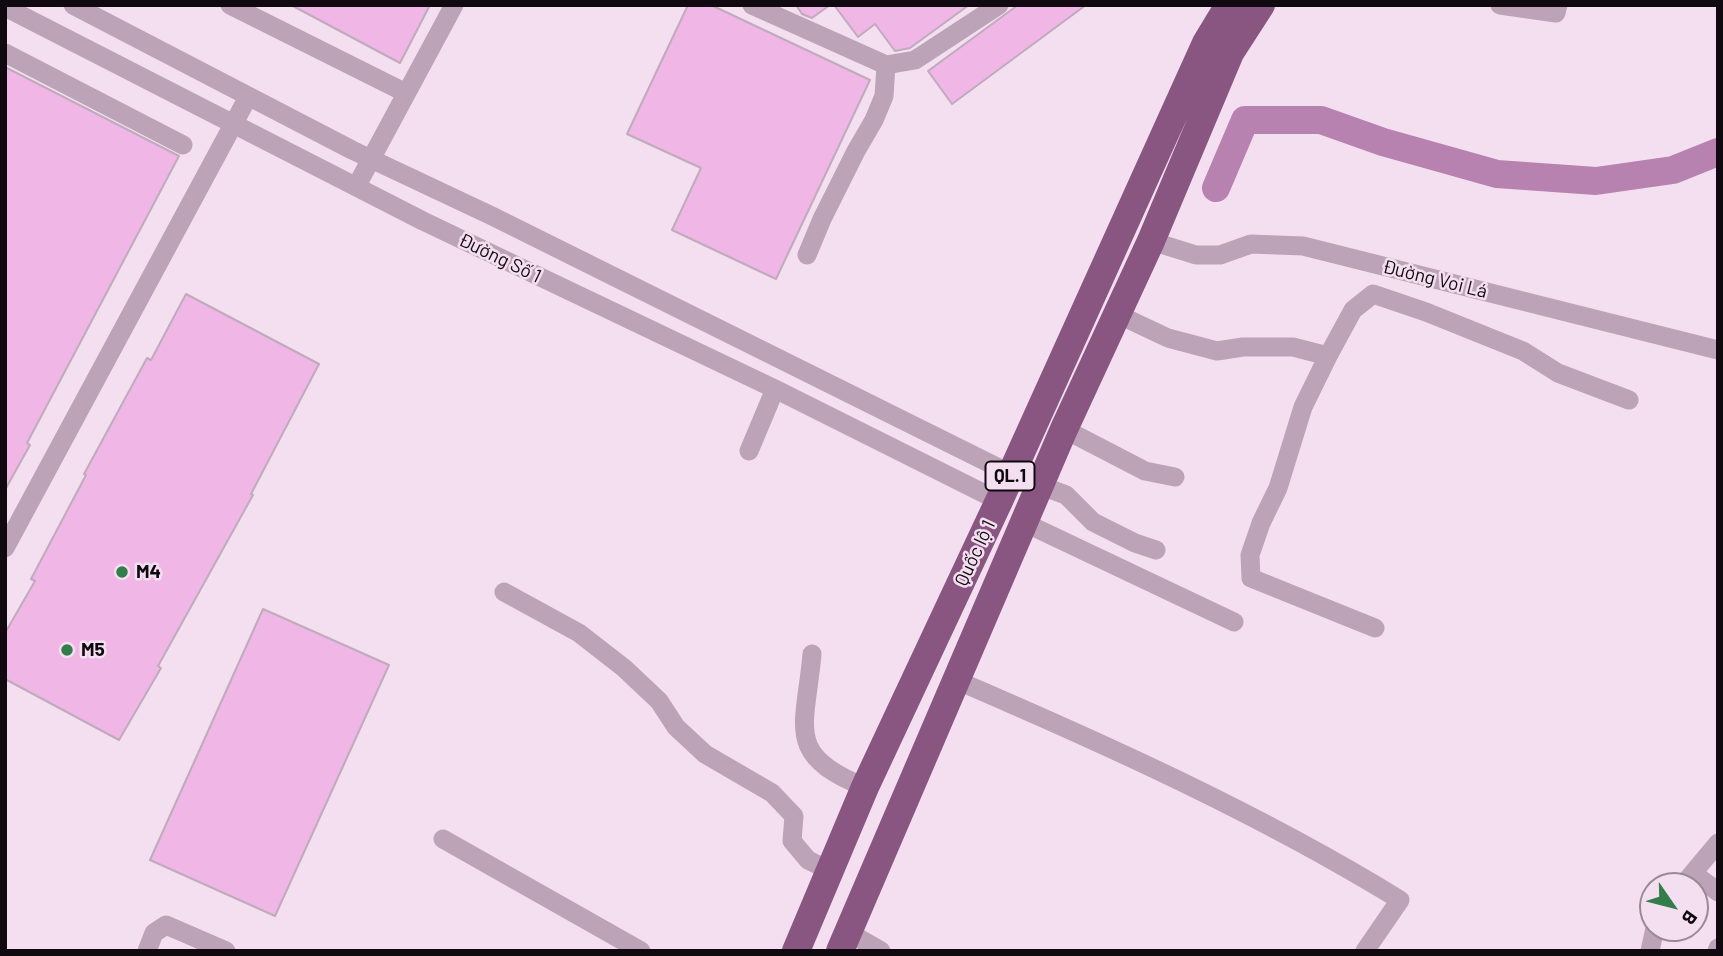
<!DOCTYPE html>
<html>
<head>
<meta charset="utf-8">
<style>
	body { margin:0 }
	#map { position:relative; width:1723px; height:956px; overflow:hidden; background:#f4dff0; font-family:Barlow,sans-serif }
	canvas { display:block }
	.frame { position:absolute; inset:0; border:7px solid #10090f; pointer-events:none }
	.north { position:absolute; left:1639px; top:872px; width:70px; height:70px; box-sizing:border-box; background:#f4dff0; border:2px solid #998996; border-radius:50%; rotate:125deg; font-size:19px; font-weight:700; line-height:28px; text-align:center; color:#10090f }
	.north::after { content:''; display:block; margin:auto; width:24px; height:32px; background:#337d4b; clip-path:polygon(50% 0,100% 100%,50% 72%,0 100%) }
</style>
</head>
<body>
<div id="map">
<canvas width="1723" height="956"></canvas>
<div class="frame"></div>
<div class="north">B</div>
</div>
<script>
const ctx = document.querySelector('canvas').getContext('2d');
ctx.lineJoin = 'round';
function strokePath(path, color, width, dash) { ctx.strokeStyle = color; ctx.lineWidth = width; ctx.lineCap = dash ? 'butt' : 'round'; ctx.setLineDash(dash || []); ctx.stroke(path); }
function fill(path, color) { ctx.fillStyle = color; ctx.fill(path, 'evenodd'); }
function drawText(font, color, halo, rows, align = 'center') {
  ctx.font = font + ' Barlow,sans-serif'; ctx.lineWidth = 5; ctx.setLineDash([]); ctx.textBaseline = 'middle'; ctx.strokeStyle = halo; ctx.fillStyle = color; for (const [text, x, y, turn = 0] of rows) {
    ctx.save(); ctx.translate(x, y); ctx.rotate((+turn || 0) * Math.PI / 180); ctx.textAlign = isNaN(turn) ? turn : align; if (halo) ctx.strokeText(text, 0, 0); ctx.fillText(text, 0, 0); ctx.restore();
  }
}
strokePath(new Path2D(`
	M1216,188L1245,120H1321L1383,142L1497,174L1596,181L1673,170L1718,152`), '#b782b0', 28);
const building = new Path2D(`
	M291,5H430L400,63Z
	M688,5H711L870,80L776,279L672,230L701,168L627,134Z
	M796,5H830L812,18L802,14Z
	M834,5H969L910,48L895,51L875,24L858,37Z
	M1018,5H1086L952,104L928,71Z
	M5,67L179,156L27,443L30,445L5,490Z
	M186,294L319,364L251,494L253,495L158,666L161,668L119,740L5,679V633L35,581L31,579L86,475L84,474L147,358L151,360Z
	M263,609L389,665L275,916L150,860Z`);
fill(building, '#efb6e6');
strokePath(building, '#bfabbb', 2);
strokePath(new Path2D(`
	M73,5L352,150L492,216L1011,474
	M230,5L406,93
	M752,5L886,65L915,60L999,5
	M1500,5L1556,13L1558,5
	M5,7L423,221L775,389L999,501
	M5,53L183,145
	M356,187L454,5
	M1151,241L1196,255H1220L1251,244L1303,246L1718,350
	M807,255L822,219L856,151L874,120L884,96L886,65
	M1117,314L1168,338L1217,351L1243,347H1293L1328,356L1353,310L1373,294L1426,312L1523,351L1558,373L1629,400
	M1328,356L1303,407L1278,488L1261,523L1250,555L1251,578L1375,628
	M1064,429L1145,471L1175,477
	M749,451L775,389
	M1039,485L1066,495L1093,522L1135,543L1156,550
	M1023,522L1234,622
	M5,548L248,97
	M504,592L579,633L624,668L659,701L676,727L705,754L772,793L794,816L792,841L808,860L830,871
	M812,654C806,726 783,755 865,787
	M956,680C1107,745 1260,814 1400,900L1365,951
	M443,839L641,951
	M1693,873L1718,892
	M1682,886L1718,843
	M848,932L881,951
	M147,951L154,933L166,925L226,951
	M1650,951L1655,928
	M1717,951L1718,948`), '#bca3b8', 19);
strokePath(new Path2D(`
	M796,951L865,787L999,501L1206,43L1229,5
	M840,951L1064,429L1151,241L1230,53L1261,5`), '#895682', 28);
for (const [x, y, r, color] of [
	[122,572,7,"#337d4b"],
	[67,650,7,"#337d4b"]
]) { const dot = new Path2D(); dot.arc(x, y, r, 0, 2 * Math.PI); ctx.fillStyle = color; ctx.fill(dot); strokePath(dot, '#f4dff0', 2.5); }
for (const [x, y, w] of [
	[1010,476,49]
]) { const box = new Path2D(); box.roundRect(x - w / 2, y - 14.5, w, 29, 5); ctx.fillStyle = '#f4dff0'; ctx.fill(box); strokePath(box, '#10090f', 2); }
drawText('bold 18px', '#10090f', null, [
	["QL.1",1010,476]
]);
drawText('19px', '#10090f', '#f4dff0', [
	["Đường Số 1",500,258,26],
	["Đường Voi Lá",1435,279,14],
	["Quốc lộ 1",975,553,-65]
]);
drawText('bold 19px', '#10090f', '#f4dff0', [
	["M4",136,572],
	["M5",81,650]
], 'left');
</script>
</body>
</html>
